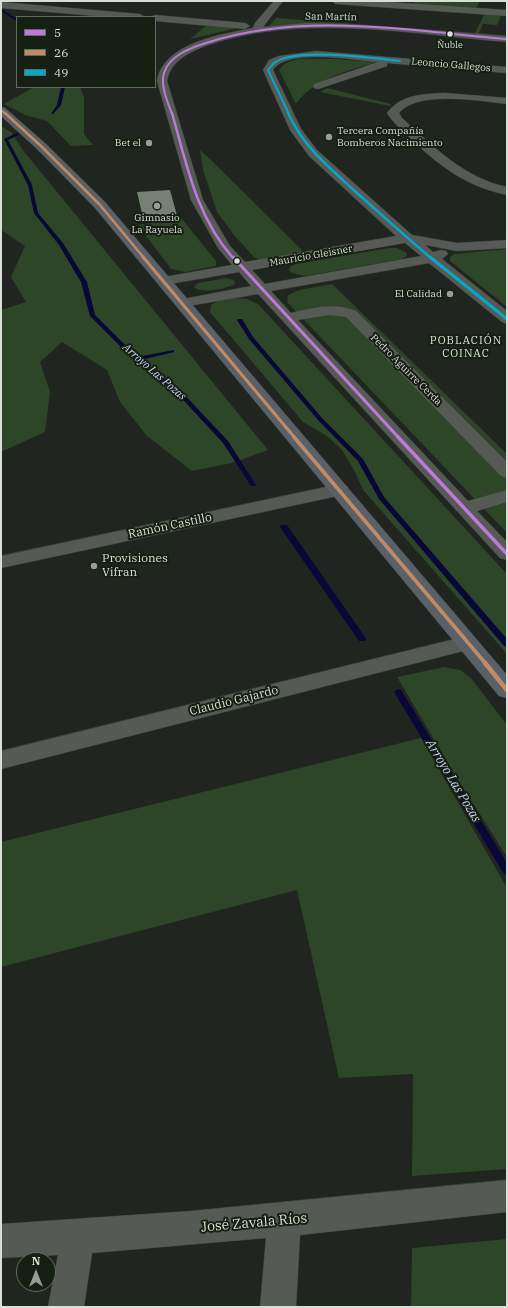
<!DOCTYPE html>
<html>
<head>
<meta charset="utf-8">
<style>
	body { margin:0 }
	#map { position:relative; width:508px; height:1308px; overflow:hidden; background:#20251f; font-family:"IBM Plex Serif",serif }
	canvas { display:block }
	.frame { position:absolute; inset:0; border:2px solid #d8dfd7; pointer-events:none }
	.legend { position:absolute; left:16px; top:16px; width:140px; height:72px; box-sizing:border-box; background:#151f12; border:1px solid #636c61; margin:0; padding:5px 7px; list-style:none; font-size:12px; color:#d8dfd7 }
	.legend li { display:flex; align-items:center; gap:8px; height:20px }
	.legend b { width:20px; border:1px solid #636c61 }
	.north { position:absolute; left:16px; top:1252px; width:40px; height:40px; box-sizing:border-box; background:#151f12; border:1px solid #636c61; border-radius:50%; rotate:0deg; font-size:11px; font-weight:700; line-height:16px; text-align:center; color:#d8dfd7 }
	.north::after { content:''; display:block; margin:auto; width:14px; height:18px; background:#989e97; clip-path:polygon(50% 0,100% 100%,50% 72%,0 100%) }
</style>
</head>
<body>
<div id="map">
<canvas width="508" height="1308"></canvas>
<div class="frame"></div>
<ul class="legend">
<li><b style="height:5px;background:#bd7bd9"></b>5</li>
<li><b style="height:5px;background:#c18c65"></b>26</li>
<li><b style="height:5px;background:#00a9ce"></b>49</li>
</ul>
<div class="north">N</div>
</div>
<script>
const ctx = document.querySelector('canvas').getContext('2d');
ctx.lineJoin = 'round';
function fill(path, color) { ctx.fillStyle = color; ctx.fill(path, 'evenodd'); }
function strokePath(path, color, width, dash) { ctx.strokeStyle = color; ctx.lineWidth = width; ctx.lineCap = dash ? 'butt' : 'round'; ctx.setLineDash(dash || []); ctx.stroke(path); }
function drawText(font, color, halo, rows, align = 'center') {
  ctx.font = font + ' "IBM Plex Serif",serif'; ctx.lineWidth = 4; ctx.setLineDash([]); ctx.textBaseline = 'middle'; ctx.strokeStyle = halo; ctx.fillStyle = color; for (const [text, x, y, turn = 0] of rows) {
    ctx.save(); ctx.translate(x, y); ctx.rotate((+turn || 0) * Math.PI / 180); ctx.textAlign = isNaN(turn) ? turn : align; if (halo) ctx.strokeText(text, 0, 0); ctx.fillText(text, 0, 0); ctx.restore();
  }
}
fill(new Path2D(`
	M415,1H480L475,10L413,5Z
	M485,13L502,14L497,25L483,24L479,33L487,34L482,36L299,25L269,26L276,18L475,33Z
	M207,25L238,28L190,39Z
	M299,59H334L377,62C347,71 315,78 296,104L279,70C284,62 291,61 299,59Z
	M34,87H80L84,98V134L93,145L71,146L47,121L25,115L4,104Z
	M327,88L391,104L390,106L320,92Z
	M1,126L12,133L22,149L268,450L232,463L192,471L147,436L120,402L107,370L62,342L40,362L50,392L45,432L1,452V310L26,302L11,277L25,246L1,230Z
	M200,150L211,160L304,252L267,260L258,259L253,256L234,235L217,212L203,170Z
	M182,219L216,261V266L185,272L171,269L138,225Z
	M389,248H397L407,253V256L402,259L305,276L292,273L289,270L291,266L296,264Z
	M507,249V307L450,261V257L454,254Z
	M226,278L234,280L235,284C226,289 201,294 194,287L198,283Z
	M332,284L507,454V533L287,302L288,295L299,290Z
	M236,298L247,299L258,304L507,574V654L363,490L354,470L342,450L327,436L303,422L210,312L211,305L220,300Z
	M444,667L460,670L471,678L507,725V857L457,778L397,677Z
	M421,738L507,888V1169L412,1176L413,1074L339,1078L297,890L1,967V842Z
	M507,1239V1307H411L412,1248Z`), '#2c4627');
fill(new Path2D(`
	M1,9L17,19V21L1,11Z
	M61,87H65L61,105L53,114H51L57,105Z
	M17,133L20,134L8,140L32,185L38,213L63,243L87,282L95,315L137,357L174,350V352L141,360L179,389L228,441L256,485L255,486H251L223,443L175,391L134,360L90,316L81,282L59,245L34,213L28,185L4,139Z
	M238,319H242L253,337L322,418L363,459L384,497L507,639V647L504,646L379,499L358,461L318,420L249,339L237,320Z
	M281,525H287L365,637L366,639L365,641H359L280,527Z
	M398,689L401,690L507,863V875L504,874L394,692Z`), '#070738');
fill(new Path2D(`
	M170,190L178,219L144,222L137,192Z`), '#758273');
const minor = new Path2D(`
	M274,1H283L263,27L306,23L348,24L507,36V42C409,34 302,13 208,45C190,52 171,60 167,81L203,200L230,246L245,262L396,236L309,156L290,130L263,70L269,60L279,56L316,51L507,67V73L387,63V66L318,89L314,88L313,86L314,84L378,62C355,60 286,48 273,70L301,129L317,150L412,235L457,243L507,240V248L457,251L425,245L433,252L441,250L446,251L448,254L442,259L507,311V324L502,322L429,263L271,291L291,313C313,308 334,302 356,311L507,462V478L501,476L346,317L329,315L298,320L468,501L507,490V502L477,511L507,542V560L500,558L258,294L183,307L178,306L176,303L178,300L183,299L251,286L239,272L164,285L159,284L157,281L159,278L164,277L232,265L218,248L191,200L157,81C163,43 222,34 253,28L255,23ZM405,243L421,256L265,284L252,270Z
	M332,1H374L507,10V16L336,4Z
	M1,2L140,14L145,17H108L1,8Z
	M155,15L245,23L250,26L245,29L155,21V17H151Z
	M445,93L507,98V104C480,101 418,90 399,113L402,118C434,147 464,178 507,187V195C466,186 442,168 412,140C403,131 394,124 387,113C401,94 424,94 445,93Z
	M340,484L347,486L349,490L347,494L1,568V556Z
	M467,636L475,638L478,643L475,648L1,769V751Z
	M507,1180V1212L300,1235L296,1307H260L266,1238L92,1253L84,1307H48L58,1255L1,1258V1224L191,1211Z`);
const highway = new Path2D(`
	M1,107L5,108L46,144L105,202L507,675V698L499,696L95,208L38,150L1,116Z`);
strokePath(minor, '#3b403a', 1);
strokePath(highway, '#3b403a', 1);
fill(minor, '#565a55');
fill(highway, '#596068');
strokePath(new Path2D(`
	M172,114C168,103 160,85 164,73C169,56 190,48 206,43C302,11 409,31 507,39`), '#bd7bd9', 2);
strokePath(new Path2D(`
	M172,113C187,165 196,216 233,258`), '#bd7bd9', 2.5);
strokePath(new Path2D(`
	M233,257L399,438`), '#bd7bd9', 3);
strokePath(new Path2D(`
	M398,437L507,554`), '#bd7bd9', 3.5);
strokePath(new Path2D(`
	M1,110L6,114`), '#c18c65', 2);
strokePath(new Path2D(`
	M5,113L42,147L100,205L144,258`), '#c18c65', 2.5);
strokePath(new Path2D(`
	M143,257L295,438`), '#c18c65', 3);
strokePath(new Path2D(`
	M294,437L486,664`), '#c18c65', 3.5);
strokePath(new Path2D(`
	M485,663L507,690`), '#c18c65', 4.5);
strokePath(new Path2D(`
	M289,114L268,70C270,68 272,65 274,63C293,47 375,58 400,61`), '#00a9ce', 2);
strokePath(new Path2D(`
	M288,113C304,148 330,168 357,193C382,215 406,237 431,258`), '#00a9ce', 2.5);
strokePath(new Path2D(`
	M430,257L507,319`), '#00a9ce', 3);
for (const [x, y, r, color] of [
	[450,34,3.5,"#d8dfd7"],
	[329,137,4,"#989e97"],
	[149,143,4,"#989e97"],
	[157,206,4,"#989e97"],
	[237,261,3.5,"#d8dfd7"],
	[450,294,4,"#989e97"],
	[94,566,4,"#989e97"]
]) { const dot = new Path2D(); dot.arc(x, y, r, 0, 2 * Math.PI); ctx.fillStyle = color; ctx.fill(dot); strokePath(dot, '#151f12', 1.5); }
drawText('9px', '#d8dfd7', '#151f12', [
	["Ñuble",450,45]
]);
drawText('10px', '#d8dfd7', '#151f12', [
	["San Martín",331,17,1],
	["Leoncio Gallegos",451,65,5],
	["Mauricio Gleisner",311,256,-10],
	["Pedro Aguirre Cerda",406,370,45]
]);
drawText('10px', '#d8dfd7', '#151f12', [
	["Tercera Compañía",337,131,"left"],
	["Bomberos Nacimiento",337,143,"left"],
	["Bet el",141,143],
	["Gimnasio",157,218,"center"],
	["La Rayuela",157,230,"center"],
	["El Calidad",442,294]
], 'right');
ctx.letterSpacing = '1px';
drawText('11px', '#d6e3d3', '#151f12', [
	["POBLACIÓN",466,341],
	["COINAC",466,354]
]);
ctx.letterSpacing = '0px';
drawText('italic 11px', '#c8d5f9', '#151f12', [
	["Arroyo Las Pozas",154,372,41]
]);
drawText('12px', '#d8dfd7', '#151f12', [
	["Ramón Castillo",170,526,-12],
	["Claudio Gajardo",234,701,-14]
]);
drawText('12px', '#d8dfd7', '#151f12', [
	["Provisiones",102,559],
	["Vifran",102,573]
], 'left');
drawText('italic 13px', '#c8d5f9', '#151f12', [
	["Arroyo Las Pozas",453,781,59]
]);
drawText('14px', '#d8dfd7', '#151f12', [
	["José Zavala Ríos",254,1223,-5]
]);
</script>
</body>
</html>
